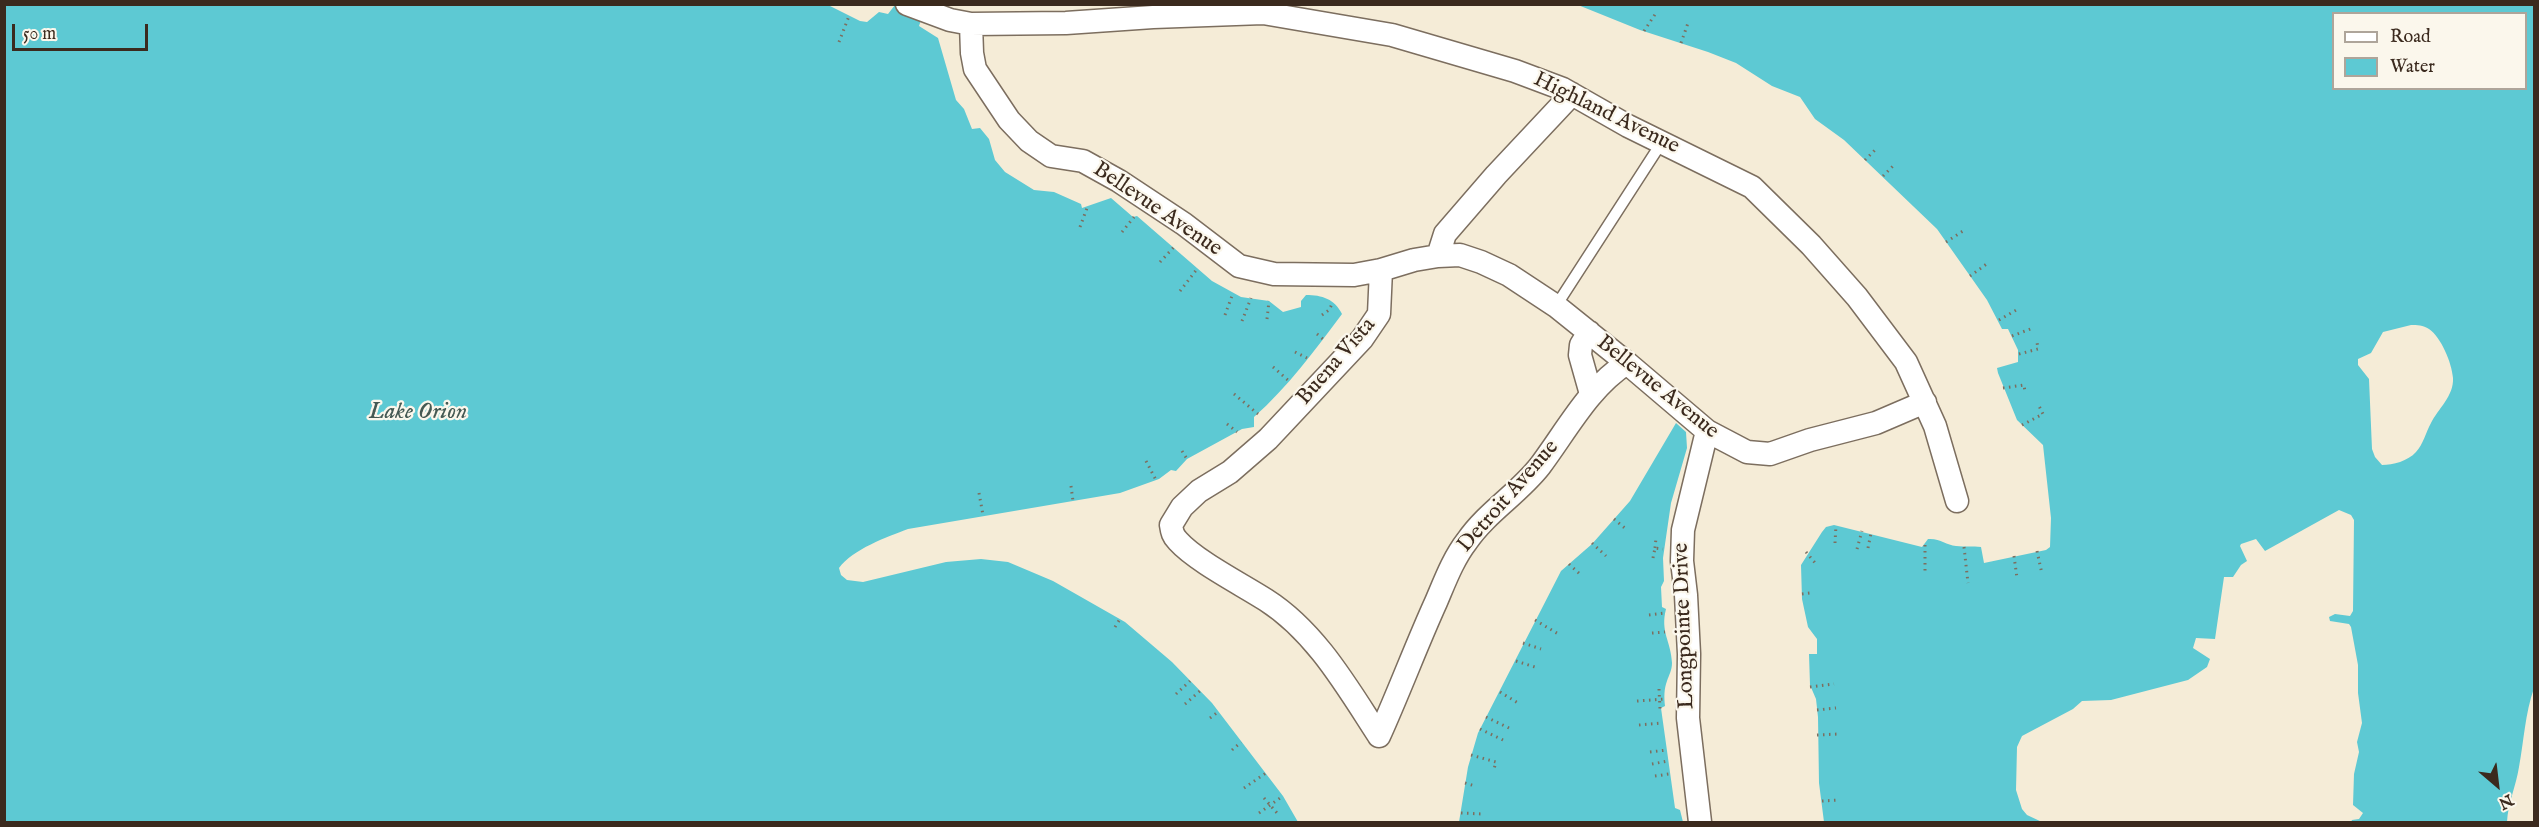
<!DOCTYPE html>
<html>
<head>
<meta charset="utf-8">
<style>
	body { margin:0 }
	#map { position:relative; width:2539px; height:827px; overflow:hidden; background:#f5ecd7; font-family:"IM FELL English",serif }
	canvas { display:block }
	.frame { position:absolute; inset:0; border:6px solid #3b2a1e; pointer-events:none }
	.legend { position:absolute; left:2332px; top:12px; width:195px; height:78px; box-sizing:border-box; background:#fbf7ec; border:2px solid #aea59a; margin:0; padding:8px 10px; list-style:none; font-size:18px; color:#3b2a1e }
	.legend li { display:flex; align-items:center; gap:12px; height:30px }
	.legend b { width:30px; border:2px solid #aea59a }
	.north { position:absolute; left:2467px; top:755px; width:60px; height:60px; -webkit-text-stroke:4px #fbf7ec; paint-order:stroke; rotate:152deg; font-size:16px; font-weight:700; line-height:24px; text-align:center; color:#3b2a1e }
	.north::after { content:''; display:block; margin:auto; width:21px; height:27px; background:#3b2a1e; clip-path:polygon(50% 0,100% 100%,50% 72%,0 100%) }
	.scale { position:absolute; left:12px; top:24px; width:136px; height:27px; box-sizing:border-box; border:3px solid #3b2a1e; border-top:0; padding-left:8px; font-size:18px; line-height:21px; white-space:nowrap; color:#3b2a1e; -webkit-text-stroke:4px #fbf7ec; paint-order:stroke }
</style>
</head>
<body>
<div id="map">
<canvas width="2539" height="827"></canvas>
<div class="frame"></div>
<ul class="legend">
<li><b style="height:8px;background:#fff"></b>Road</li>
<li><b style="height:16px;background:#5dc9d3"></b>Water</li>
</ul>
<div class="north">N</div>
<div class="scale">50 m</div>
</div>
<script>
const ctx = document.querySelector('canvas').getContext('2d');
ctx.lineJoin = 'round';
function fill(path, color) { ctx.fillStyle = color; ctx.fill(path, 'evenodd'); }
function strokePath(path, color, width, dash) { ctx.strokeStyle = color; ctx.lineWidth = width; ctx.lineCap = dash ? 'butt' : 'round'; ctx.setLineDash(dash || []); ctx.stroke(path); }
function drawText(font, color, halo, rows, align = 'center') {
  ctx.font = font + ' "IM FELL English",serif'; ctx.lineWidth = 4.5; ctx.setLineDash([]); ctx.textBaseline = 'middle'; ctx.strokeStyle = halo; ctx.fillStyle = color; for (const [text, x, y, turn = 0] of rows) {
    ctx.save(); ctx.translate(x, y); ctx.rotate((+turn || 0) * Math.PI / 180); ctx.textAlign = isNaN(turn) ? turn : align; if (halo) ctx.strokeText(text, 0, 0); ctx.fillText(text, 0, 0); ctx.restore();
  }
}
fill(new Path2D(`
	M826,4L860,21L867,22L879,12L888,14L895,5H926L919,26L938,38L956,100L964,109L972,129L980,128L989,139L995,160L1005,172L1034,190L1054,192L1081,204L1082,208L1111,198L1133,217L1137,216L1212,281L1241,297L1269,301L1283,312L1301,307V301L1306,295C1322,295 1335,299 1342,314C1316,349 1287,388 1254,417V427L1242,429L1187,459L1176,471L1171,470L1159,479L1120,493L908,529C887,537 853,549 839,568L841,575L847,580L863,582L946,562L981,559L1008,562L1053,581L1125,622L1172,662L1212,703L1283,796L1298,822H5V5Z
	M1578,5H2534V688C2525,714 2524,740 2519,767C2516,786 2508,803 2507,822H2351L2352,820L2359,819L2363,813L2353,805L2354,774L2359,752L2357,742L2362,723L2358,693V665L2351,627L2349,624L2330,621L2329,617L2335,614L2350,616L2353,611L2354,520L2351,515L2339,510L2265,551L2256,539L2241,544L2240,546L2247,561L2241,565L2233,577H2224L2215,639L2196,638L2193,648L2210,659L2207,667L2188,680L2111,700L2082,701L2073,709L2022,736L2017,747L2016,790L2022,809L2027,815L2042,822H1824L1819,783L1818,717L1816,699L1810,685L1809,654H1817V639L1808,627L1802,599L1801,565L1822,532L1826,527L1834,525L1922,547L1928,539C1940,538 1946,545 1956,546C1965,547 1973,546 1981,547L1984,563L2046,550L2050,547L2051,518L2043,445L2017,420L1998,373L1997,368L2018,362V350L2008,329H2002L1987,300L1937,229L1844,140L1815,119L1800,97L1772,86L1736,63L1708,52L1640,30ZM2334,14H2526V88H2334ZM2411,325C2417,325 2423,325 2429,329C2441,337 2452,363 2453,378C2454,396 2438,409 2431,423C2426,432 2423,445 2416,452C2408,461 2393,465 2382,465L2375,457L2372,449L2369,379L2358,365V359L2371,353L2383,332Z
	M1676,423L1686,432L1687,448L1671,503L1663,558L1664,581L1661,587L1662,607L1666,609C1660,632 1671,641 1672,663C1672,670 1669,675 1667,681C1664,689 1664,697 1665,706L1661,708L1675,808L1680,810L1683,822H1459L1468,767L1478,733L1561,571L1592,544L1630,501Z`), '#5dc9d3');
const lane = new Path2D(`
	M1556,306L1662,142`);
const street = new Path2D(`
	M907,4L950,20L971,24L1066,23L1153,17L1263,13L1392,35L1515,71L1563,89L1628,126L1752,187L1811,245L1857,297L1906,362L1935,426L1957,501
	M971,24L972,53L975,69L1009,120L1029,141L1051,156L1083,161L1119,181L1184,224L1239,266L1274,274L1354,275L1381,270
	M1438,256L1460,255L1481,262L1509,275L1556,306L1627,363L1707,431L1747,452L1770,454L1810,440L1876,423L1925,402
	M1589,332L1581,345L1580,355L1591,394
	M1379,736C1347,687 1316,632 1266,600C1241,584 1196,561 1178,541C1173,536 1172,532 1171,525L1182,507L1199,491L1230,472L1268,439L1362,339L1379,314L1381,270L1414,260L1438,256L1445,234L1496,175L1572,94
	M1379,736C1399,692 1416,646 1436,602C1445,581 1453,559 1467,541C1487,512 1518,494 1540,466C1567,430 1589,387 1627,363
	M1700,822L1688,718L1689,654L1686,595L1682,561L1683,530L1707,431`);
strokePath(lane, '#7c6e5f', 13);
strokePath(street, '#7c6e5f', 25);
strokePath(new Path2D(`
	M1644,31L1656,13
	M839,42L849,16
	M1681,43L1688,23
	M1865,160L1875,150
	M1883,176L1893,166
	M1080,227L1087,208
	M1122,232L1134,217
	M1946,242L1966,229
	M1160,262L1174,247
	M1970,276L1988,263
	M1180,291L1197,269
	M1225,315L1233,293
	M1322,315L1329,310L1333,302
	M1267,319L1269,301
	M1999,320L2018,309
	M1242,321L1251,298
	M1317,334L1323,339
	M2012,336L2033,328
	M1295,352L1307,358
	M2019,354L2038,349L2037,342
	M1273,367L1289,381
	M2003,388L2024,385L2025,392
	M1234,394L1258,414
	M1227,424L1237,432
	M2022,425L2043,414L2038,404
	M1182,451L1187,459
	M1146,461L1156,480
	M1071,486L1073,501
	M979,493L983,515
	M1614,519L1627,530
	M1592,543L1606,556
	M1835,543L1836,525
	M1925,545V575
	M1964,547L1968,583
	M1655,548L1656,538
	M1868,548L1871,533
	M1857,549L1862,531
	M2037,551L2042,574
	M1806,552L1816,564
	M2014,556L2017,578
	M1653,558L1655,548L1663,549
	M1569,564L1582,576
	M1802,594L1810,593
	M1649,615L1665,613
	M1535,620L1560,635
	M1115,627L1120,619
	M1652,633L1665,632
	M1523,643L1541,649
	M1516,661L1538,668
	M1810,687L1834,684
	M1659,689L1660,709
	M1500,692L1518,703
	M1176,694L1190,681
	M1637,701L1665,699
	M1185,704L1200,691
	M1817,710L1836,708
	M1486,717L1509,728
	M1210,718L1218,712
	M1639,725L1662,723
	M1480,729L1503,740
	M1817,735L1838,734
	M1232,750L1241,742
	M1650,752L1667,750
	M1471,755L1496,762L1494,769
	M1652,764L1668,761
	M1655,776L1669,774
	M1465,783L1475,786
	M1244,788L1266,773
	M1264,798L1277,813
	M1822,801L1840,800
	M1259,813L1283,796
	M1461,813L1482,814`), '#7c6e5f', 3, [1.5, 4.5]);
strokePath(lane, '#fff', 10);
strokePath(street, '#fff', 22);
drawText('22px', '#3b2a1e', '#fbf7ec', [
	["Highland Avenue",1606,114,26],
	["Bellevue Avenue",1157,210,34],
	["Buena Vista",1337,362,-49],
	["Bellevue Avenue",1657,388,39],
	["Detroit Avenue",1509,497,-49],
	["Longpointe Drive",1685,626,-92]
]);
drawText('italic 24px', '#455a54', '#fbf7ec', [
	["Lake Orion",418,413]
]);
</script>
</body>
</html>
